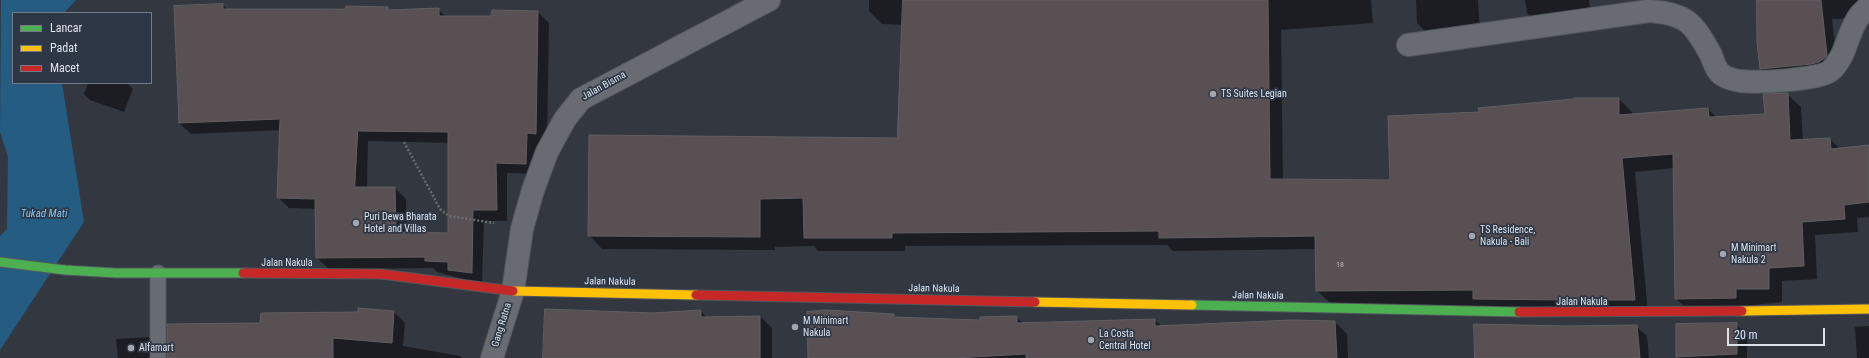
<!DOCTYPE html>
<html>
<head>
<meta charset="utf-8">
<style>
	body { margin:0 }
	#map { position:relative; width:1869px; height:358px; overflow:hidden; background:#333840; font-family:"Roboto Condensed",sans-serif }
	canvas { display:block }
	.legend { position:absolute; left:12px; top:12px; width:140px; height:72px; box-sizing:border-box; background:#2e3745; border:1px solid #747b87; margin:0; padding:5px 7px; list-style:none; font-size:12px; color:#dce2eb }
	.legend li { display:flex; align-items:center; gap:8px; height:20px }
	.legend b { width:20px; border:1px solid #747b87 }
	.scale { position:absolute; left:1727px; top:328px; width:98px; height:18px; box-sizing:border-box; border:2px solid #dce2eb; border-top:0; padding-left:5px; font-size:12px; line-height:14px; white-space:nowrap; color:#dce2eb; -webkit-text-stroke:3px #2e3745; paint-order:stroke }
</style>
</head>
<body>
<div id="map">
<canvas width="1869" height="358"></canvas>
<ul class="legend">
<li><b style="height:5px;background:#4caf50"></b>Lancar</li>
<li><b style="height:5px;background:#ffc107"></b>Padat</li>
<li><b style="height:5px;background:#c62828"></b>Macet</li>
</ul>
<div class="scale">20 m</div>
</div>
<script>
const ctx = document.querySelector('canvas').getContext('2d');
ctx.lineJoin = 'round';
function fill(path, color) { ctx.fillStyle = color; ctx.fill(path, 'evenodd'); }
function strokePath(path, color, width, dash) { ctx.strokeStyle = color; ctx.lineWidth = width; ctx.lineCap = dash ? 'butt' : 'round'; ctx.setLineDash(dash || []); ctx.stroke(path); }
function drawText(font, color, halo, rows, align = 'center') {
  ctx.font = font + ' "Roboto Condensed",sans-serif'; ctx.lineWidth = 3.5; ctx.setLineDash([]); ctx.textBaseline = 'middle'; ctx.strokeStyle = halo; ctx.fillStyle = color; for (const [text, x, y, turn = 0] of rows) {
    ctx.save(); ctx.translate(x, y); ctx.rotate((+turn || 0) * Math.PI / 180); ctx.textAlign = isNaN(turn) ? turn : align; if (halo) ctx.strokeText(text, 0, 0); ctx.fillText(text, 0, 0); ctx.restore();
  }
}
fill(new Path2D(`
	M1,0H76L64,13H13V83H62L84,222L0,350V236L7,229L8,157L0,132Z`), '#245c82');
fill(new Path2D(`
	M869,0H1371L1373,23L1281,30L1283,180L1391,181L1480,113L1619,99L1632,112V115L1708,109L1717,118L1766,115L1787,94L1801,107L1803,141L1830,139L1840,149L1869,146V217L1857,218L1858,232L1815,235L1817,279L1782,281V302L1690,312L1676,299L1674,168L1635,172L1648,313L1331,304L1317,291V249L1173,251L1167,245L905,246V251H818L814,246L775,247V250L602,249L589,235L898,139L903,25L882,24L869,11Z
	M1416,0H1478L1480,34L1430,36L1417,23Z
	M1525,0H1589L1591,18L1537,24L1527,13Z
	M1757,0H1869L1861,18L1832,19L1837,66L1771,79L1761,69Z
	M223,5L227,10L388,8L391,11L438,9L446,17H492L538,12L549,23L547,144H538L537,174L507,173V221H484L482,284L437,272L433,268L329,269L317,258L316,209L289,208L278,197L281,130L191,134L179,123ZM368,141L449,143V234H407L406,199L395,188H367Z
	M88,83H127L133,89L124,112L90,100L84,94Z
	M701,311L707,318L761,317L772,328V358H544L652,314Z
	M394,312L405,323L403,346L460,356L462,358H168L294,324Z
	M894,315L897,318L981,321L1017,317L1023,324L1155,320L1161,326L1335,322L1347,334L1348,358H809Z
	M1736,324L1747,335V358H1678L1677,357Z
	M1566,326H1636L1647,336L1649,358H1476Z
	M1869,326V358H1857L1855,327Z
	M149,337L160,348V358H118L116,339Z`), '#0007');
const building = new Path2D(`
	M903,0H1268L1270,179L1390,180L1388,116L1479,112L1478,108L1574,99V98H1619V115L1708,108L1709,117L1765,114L1763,94L1788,93L1790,140L1830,138L1831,149L1869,145V202L1844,205L1845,219L1802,222L1804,266L1769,268V289H1736V298L1675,299L1673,154L1622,158L1635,300H1566L1473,299V290L1316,291L1315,236L1159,238V231L892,233V238H804L803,198L760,199V237L588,236L589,135L897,138Z
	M1757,0H1821L1827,55L1826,57L1819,62L1811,64L1760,69L1757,42Z
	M223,4V9H346V6L388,7V10L439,8V16H491L492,10L538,11L536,134L527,133L526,164L496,163L497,210H473L472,273L448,270V262L425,261V257L316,258L315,199L277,198L280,119L179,123L174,6ZM358,131L448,132V233L396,232L395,187H355Z
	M358,308L394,311L392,343L333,338V358H167V324L260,323L261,313L358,312Z
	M545,309L652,313L701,310V317L760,316V358H543Z
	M826,310L894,314V317L980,320V317L1017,316V323L1155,319V326L1291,320L1335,321L1337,358H1026V354L955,358H808L807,312Z
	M1737,323V354L1676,357V324Z
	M1474,324L1566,326L1637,325L1640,358H1475Z`);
fill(building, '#595053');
strokePath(building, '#615e62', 1);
const lane = new Path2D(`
	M158,358V273`);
const street = new Path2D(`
	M1408,45L1649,11C1687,14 1693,22 1711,55C1713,61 1716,70 1721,74C1726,78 1734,80 1740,81C1757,83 1819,80 1830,71C1847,57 1847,31 1860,15C1863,12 1866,9 1869,6
	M492,358L513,291L522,229L533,190L547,152L565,119L581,99L769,0`);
const fast = new Path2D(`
	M0,262L65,270L116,273H243
	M1192,305L1519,312`);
const slow = new Path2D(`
	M513,291L696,295
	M1035,302L1192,305
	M1742,311L1869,309`);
const jam = new Path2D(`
	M243,273L381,274L513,291
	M696,295L1035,302
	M1519,312L1742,311`);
strokePath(lane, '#52575e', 17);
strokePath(street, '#52575e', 24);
strokePath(fast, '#52575e', 11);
strokePath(slow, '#52575e', 11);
strokePath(jam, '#52575e', 11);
strokePath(new Path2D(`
	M404,142L440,209L449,216L494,223`), '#696d72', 2.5, [2, 2]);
strokePath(lane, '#686c72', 15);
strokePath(street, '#686c72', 22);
strokePath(fast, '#4caf50', 9);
strokePath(slow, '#ffc107', 9);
strokePath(jam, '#c62828', 9);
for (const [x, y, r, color] of [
	[1213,94,4,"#a1a6af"],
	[356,223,4,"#a1a6af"],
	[1472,236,4,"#a1a6af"],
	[1723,254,4,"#a1a6af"],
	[795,327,4,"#a1a6af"],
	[1091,340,4,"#a1a6af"],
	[131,348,4,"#a1a6af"]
]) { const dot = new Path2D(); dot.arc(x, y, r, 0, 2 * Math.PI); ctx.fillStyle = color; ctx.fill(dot); strokePath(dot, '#2e3745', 1.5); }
drawText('8px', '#bbbec5', null, [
	["18",1340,265]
]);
drawText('10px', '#dce2eb', '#2e3745', [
	["Jalan Bisma",604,86,-29],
	["Jalan Nakula",287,263],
	["Jalan Nakula",610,282,1],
	["Jalan Nakula",934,289,1],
	["Jalan Nakula",1258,296,1],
	["Jalan Nakula",1582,302],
	["Gang Ratna",502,325,-73]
]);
drawText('10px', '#dce2eb', '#2e3745', [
	["TS Suites Legian",1221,94],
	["Puri Dewa Bharata",364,217],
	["Hotel and Villas",364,229],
	["TS Residence,",1480,230],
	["Nakula - Bali",1480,242],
	["M Minimart",1731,248],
	["Nakula 2",1731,260],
	["M Minimart",803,321],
	["Nakula",803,333],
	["La Costa",1099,334],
	["Central Hotel",1099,346],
	["Alfamart",139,348]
], 'left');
drawText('italic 11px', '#86c7f8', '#2e3745', [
	["Tukad Mati",44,214]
]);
</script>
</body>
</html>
